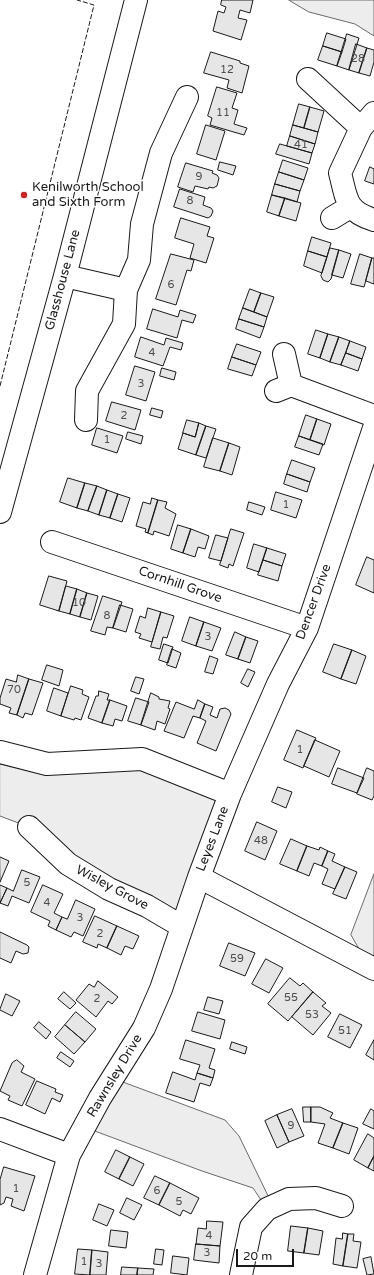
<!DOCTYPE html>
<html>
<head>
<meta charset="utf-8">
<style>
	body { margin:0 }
	#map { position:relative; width:374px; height:1275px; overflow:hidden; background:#fff; font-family:"Varela Round",sans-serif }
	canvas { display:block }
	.scale { position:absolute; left:236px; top:1249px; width:58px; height:18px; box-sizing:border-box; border:2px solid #1a1a1a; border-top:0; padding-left:5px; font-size:12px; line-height:14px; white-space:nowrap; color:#1a1a1a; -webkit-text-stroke:3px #fff; paint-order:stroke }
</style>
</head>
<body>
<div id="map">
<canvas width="374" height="1275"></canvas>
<div class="scale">20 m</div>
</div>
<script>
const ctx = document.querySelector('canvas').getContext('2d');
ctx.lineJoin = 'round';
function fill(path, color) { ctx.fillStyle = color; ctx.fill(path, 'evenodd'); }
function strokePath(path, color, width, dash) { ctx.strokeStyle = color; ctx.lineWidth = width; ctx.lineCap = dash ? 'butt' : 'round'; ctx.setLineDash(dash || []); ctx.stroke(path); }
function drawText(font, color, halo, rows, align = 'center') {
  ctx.font = font + ' "Varela Round",sans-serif'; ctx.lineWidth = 3; ctx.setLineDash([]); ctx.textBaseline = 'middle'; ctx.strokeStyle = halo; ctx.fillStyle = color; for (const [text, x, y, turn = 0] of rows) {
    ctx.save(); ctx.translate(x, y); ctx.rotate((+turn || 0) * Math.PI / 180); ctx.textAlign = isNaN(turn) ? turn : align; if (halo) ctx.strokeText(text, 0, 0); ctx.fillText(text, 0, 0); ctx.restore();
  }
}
const green = new Path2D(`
	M289,0H374V36L355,24L309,12Z
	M0,752L142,759L230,794L181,926L29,827L0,816Z
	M374,874V962L363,956L351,935Z
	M112,1078L225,1120L239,1136L273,1206L267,1209L253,1188L202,1171L84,1127Z`);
fill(green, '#ededed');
strokePath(green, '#6a6a6a', 1);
const building = new Path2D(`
	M222,0H253L250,13L240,10L238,18L247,20L241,40L213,31L218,11L224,13L226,7L221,5Z
	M327,33L346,39L342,52L323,46Z
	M347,34L359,38L349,70L337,66Z
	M356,44L367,48L359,73L349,70Z
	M323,46L342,52L337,66L318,60Z
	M367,48L374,50V62L370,76L359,73Z
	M211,52L240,61V63L249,66L242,93L227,88L229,80L204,73Z
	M217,87L237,93L232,108L238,110L234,124L247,128L244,135L210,125L212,118L208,116Z
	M299,104L310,107L304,128L293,125Z
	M310,107L324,111L318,132L304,128Z
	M206,125L225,131L216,160L197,154Z
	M293,125L318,132L315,144L290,136Z
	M290,136L315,144L312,153L287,146Z
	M280,144L312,153L309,164L276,154Z
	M283,160L308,168L304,180L279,172Z
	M220,162L236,166L233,175L218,170Z
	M186,163L213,171L212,173L217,175L219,178L217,186L213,188L209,187L208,189L195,186L193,192L178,187Z
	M370,167L374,169V184L365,181Z
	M279,172L304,180L300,191L275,184Z
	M275,184L300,191L297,202L272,195Z
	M180,189L205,197L203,205L211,208L213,211L211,216L208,218L174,207Z
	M272,195L285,198L279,216L267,212Z
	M285,198L301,203L296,221L279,216Z
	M181,218L210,227L207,236L214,238L206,263L190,258L194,244L175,238Z
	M312,237L331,243L327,257L308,251Z
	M330,248L339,250L331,279L328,282L323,280L321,276Z
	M339,250L351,254L343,278L332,275Z
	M308,251L327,257L322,273L304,266Z
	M171,254L194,260L191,271L187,270L176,305L156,299Z
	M360,254L372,258L364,287L351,284Z
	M372,258H374V284L366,281Z
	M250,289L261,293L254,312L243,308Z
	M261,293L274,297L267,317L254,312Z
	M243,308L267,317L264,327L239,319Z
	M153,309L178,317L180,310L196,315L193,323L182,320L177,338L147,329Z
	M239,319L264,327L260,338L236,329Z
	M316,330L328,334L320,358L308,354Z
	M328,334L339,337L330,362L320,358Z
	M141,337L164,345L166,338L183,343L181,350L170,347L163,366L135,357Z
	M339,337L350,341L341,365L330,362Z
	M350,341L366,347L362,359L346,353Z
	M237,344L261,352L256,365L232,357Z
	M346,353L362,359L358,371L341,365Z
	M232,357L256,365L252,376L228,369Z
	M135,366L155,372L146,401L126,395Z
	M162,368L176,372L174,380L160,376Z
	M112,402L141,410L135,430L106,421Z
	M152,408L163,411L161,418L150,415Z
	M306,415L317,419L310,440L299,436Z
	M317,419L331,424L324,445L310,440Z
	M187,420L199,423L195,437L183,433Z
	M199,423L206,426L196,455L178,449L183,433L195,437Z
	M206,426L216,429L206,458L196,455Z
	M97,428L123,436L117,453L92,445Z
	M128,432L143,436L141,444L126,439Z
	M299,436L323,444L319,455L295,447Z
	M213,438L229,443L220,471L204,467Z
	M229,443L240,447L232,475L220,471Z
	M292,460L315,468L310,482L287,474Z
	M287,474L310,482L307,492L284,484Z
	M68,478L85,483L77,508L60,502Z
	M85,483L97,486L88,511L77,508Z
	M97,486L107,490L99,515L88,511Z
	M107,490L118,494L110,518L99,515Z
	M276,492L302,500L296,518L271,510Z
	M118,494L130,498L122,522L110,518Z
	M152,498L158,500L148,533L145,532L146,529L136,526L143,502L150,504Z
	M158,500L167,502L165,508L176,514L169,536L154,531L153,535L148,533Z
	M249,502L265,507L262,515L247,510Z
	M178,525L191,529L183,553L171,549Z
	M191,529L209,536L205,549L198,547L195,557L183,553Z
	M231,529L244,533L233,566L229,564L228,568L220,565Z
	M216,535L228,538L221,561L209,558Z
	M254,544L267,548L259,572L247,568Z
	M267,548L286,554L282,566L263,560Z
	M367,557L374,560V593L356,585Z
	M263,560L282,566L278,581L258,575Z
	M49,576L67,581L59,611L40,605Z
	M66,586L77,589L70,614L59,611Z
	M77,589L87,593L80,617L70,614Z
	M87,593L98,596L91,620L80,617Z
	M103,596L122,602L113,628L107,627L105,635L91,631Z
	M120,605L133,609L126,632L113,628Z
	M148,608L161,612L152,642L139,638L141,634L135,632L140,616L145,618Z
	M161,612L174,616L167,638L163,637L160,649L151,647Z
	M190,617L204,622L196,646L182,641Z
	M204,622L221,628L212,651L196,646Z
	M235,632L246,637L238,659L226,655Z
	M246,637L258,641L250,663L238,659Z
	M164,644L173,647L168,663L159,660Z
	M334,644L352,650L341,679L323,672Z
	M172,649L181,653L176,668L167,665Z
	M352,650L366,656L356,684L341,679Z
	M210,656L218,659L213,674L205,672Z
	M47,665L63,670L59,686L42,680Z
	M248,669L255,672L248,687L241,683Z
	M18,675L29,679L17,715L9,713L11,708L0,704V698L6,679L16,682Z
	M136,677L144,679L139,694L131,691Z
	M29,679L43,683L32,715L25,713L23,718L17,715Z
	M71,686L83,690L82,694L89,697L81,720L75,718L74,720L61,716Z
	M54,688L68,693L61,716L47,711Z
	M99,691L109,694L107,700H110L102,723L88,718L96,696H98Z
	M151,693L159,697V699L170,701L168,708L170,709L165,724L157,721L155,730L141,725Z
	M136,698L149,702L141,725L128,721Z
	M110,700L127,706L122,721L115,719L113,726L102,723Z
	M198,700L205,704L200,718L193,716L184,738L164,731L176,702L194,709Z
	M205,704L213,707L210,715L217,718L220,709L225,708L229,710L231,714L216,751L197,743L206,721L200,718Z
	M297,730L316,738L303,768L284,760Z
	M315,740L340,751L329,777L304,766Z
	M338,768L364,778L357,793L332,784Z
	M367,768L374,771V796L372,800L357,794Z
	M278,787L292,792L286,808L272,802Z
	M257,822L277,831L265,860L245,851Z
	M291,839L307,846L297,871L280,864Z
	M307,846L319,850L320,847L328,851L322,866L314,863L309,876L297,871Z
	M328,851L335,854L332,861L345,867L335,889L322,884L328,869L322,866Z
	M0,857L9,861L0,882Z
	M345,867L357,872L346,899L333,894Z
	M22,870L40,877L29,903L12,896L8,906L0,903L7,888L13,891Z
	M0,885L7,888L0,903Z
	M43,885L63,894L54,913L62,917L56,930L48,926L50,921L31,912Z
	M76,900L95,909L83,936L74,932L71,937L56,930L62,917L67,919Z
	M95,916L117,926L107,948L98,944L97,948L83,942Z
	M117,926L139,936L133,949L125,946L121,955L107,948Z
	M0,932L27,945L29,947L28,953L23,954L16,951L11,963L0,958Z
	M229,943L255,953L245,976L220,966Z
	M266,959L283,968L269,993L252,984Z
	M290,978L300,986L303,983L313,992L288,1021L268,1004Z
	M98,981L118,997L112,1004L108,1001L96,1017L76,1000L89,984L94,987Z
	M64,992L76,1003L70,1009L58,999Z
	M313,992L326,1003L322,1006L331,1013L313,1035L292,1017Z
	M6,994L20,1001L12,1016L0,1010Z
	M208,997L223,1001L219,1014L204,1010Z
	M76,1012L96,1029L85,1042L65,1025Z
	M198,1012L225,1020L220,1039L192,1031Z
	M340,1014L362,1025L350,1048L328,1037Z
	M39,1022L51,1032L46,1039L34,1028Z
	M65,1025L85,1042L74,1054L55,1037Z
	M186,1040L215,1049L209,1068L215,1070L213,1078L197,1073L200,1065L180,1059Z
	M374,1040V1060L366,1055Z
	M232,1042L247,1047L245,1054L230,1049Z
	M61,1052L74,1061L70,1067L57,1058Z
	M17,1060L24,1066L21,1072L35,1079L22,1106L8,1100L10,1096L0,1091L12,1063Z
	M173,1072L195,1080L197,1073L213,1078L210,1086L200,1083L194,1102L166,1093Z
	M37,1081L56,1089L55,1092L63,1095L60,1102L52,1098L45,1114L26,1105Z
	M303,1107H311V1122H304Z
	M311,1107H320L333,1113L330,1118L343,1123L333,1148L318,1143L325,1124L311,1122Z
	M292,1109L304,1136L289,1142L277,1115Z
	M371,1109L374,1111V1129L363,1124Z
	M277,1115L289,1142L277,1148L265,1121Z
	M343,1123L358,1128L349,1154L333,1148Z
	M368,1134L374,1138V1156L368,1168L354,1160Z
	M116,1150L130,1157L119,1179L105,1172Z
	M374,1156V1171L368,1168Z
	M130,1157L144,1164L133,1186L119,1179Z
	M4,1167L35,1176L24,1211L11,1206L13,1199L6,1197L4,1203L0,1205V1180Z
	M155,1176L170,1183L159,1205L144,1198Z
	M170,1183L199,1198L191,1214L183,1210L180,1216L159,1205Z
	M127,1198L142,1205L134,1220L120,1213Z
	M99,1204L114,1210L107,1226L93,1220Z
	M207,1221L223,1222L220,1246L196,1244L198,1228L206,1229Z
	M291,1226L308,1228L304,1253L288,1251Z
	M308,1228L323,1231L319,1255L304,1253Z
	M111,1230L128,1232L126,1248L109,1246Z
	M343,1233L348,1234L343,1266L333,1264L336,1238L342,1239Z
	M348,1234H354L353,1241L361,1242L357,1268L343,1266Z
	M196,1244L220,1246L219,1263L194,1260Z
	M78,1249L92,1250L90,1275L75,1274Z
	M156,1249L164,1250L162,1265L154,1264Z
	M92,1250L108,1252L106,1275H90Z
	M173,1256L189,1258L187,1275L171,1273Z
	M371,1257L374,1274L367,1275L363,1259Z
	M122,1267L138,1268L137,1275H121Z
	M138,1268L154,1269L153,1275H137Z`);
fill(building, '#e6e6e6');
strokePath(building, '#1a1a1a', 1);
const minor = new Path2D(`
	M308,79L361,128L340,173C347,199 345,211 374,220
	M361,128L374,113
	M332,218L350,207
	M65,276L126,290L139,260L142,224L161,153L187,97
	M284,354L291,385
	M276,391L291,385L374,416
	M86,420L87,391L124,324L126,290
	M0,512L65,276L136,0
	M52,542L307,628
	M0,752L47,764L142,759L230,794
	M29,827L68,864L109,889L147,906L181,926
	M199,877L374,969
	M0,1129L69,1155
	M35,1275L69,1155L100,1098L144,1028L161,989L199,877L230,794L278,684L307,628L374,428
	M241,1275L251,1227L267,1209L289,1199L316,1198L342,1206`);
strokePath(minor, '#1a1a1a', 24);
strokePath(minor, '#fff', 22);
strokePath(new Path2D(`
	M0,386L94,5L77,0`), '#1a1a1a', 1, [5, 2]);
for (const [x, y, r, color] of [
	[24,195,4,"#c62828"]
]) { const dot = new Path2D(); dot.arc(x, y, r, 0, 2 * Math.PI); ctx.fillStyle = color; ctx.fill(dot); strokePath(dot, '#fff', 1.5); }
drawText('11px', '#4d4d4d', null, [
	["28",358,59],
	["12",227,70],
	["11",223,113],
	["41",301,145],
	["9",199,177],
	["8",190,201],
	["6",171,285],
	["4",152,353],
	["3",141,384],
	["2",124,416],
	["1",107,440],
	["1",286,505],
	["10",79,603],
	["8",107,616],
	["3",208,637],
	["70",14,690],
	["1",300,750],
	["48",261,841],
	["5",27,883],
	["4",47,903],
	["3",80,918],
	["2",100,934],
	["59",237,959],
	["55",291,998],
	["2",97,999],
	["53",312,1015],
	["51",345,1031],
	["9",291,1126],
	["1",16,1189],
	["6",157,1191],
	["5",179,1202],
	["4",209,1236],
	["3",207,1253],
	["1",84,1262],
	["3",99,1264]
]);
drawText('13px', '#1a1a1a', '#fff', [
	["Kenilworth School",32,188],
	["and Sixth Form",32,203]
], 'left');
drawText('13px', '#1a1a1a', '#fff', [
	["Glasshouse Lane",63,280,-75],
	["Cornhill Grove",180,585,19],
	["Dencer Drive",314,602,-70],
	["Leyes Lane",213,839,-69],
	["Wisley Grove",112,888,28],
	["Rawnsley Drive",115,1076,-59]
]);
</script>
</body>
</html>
